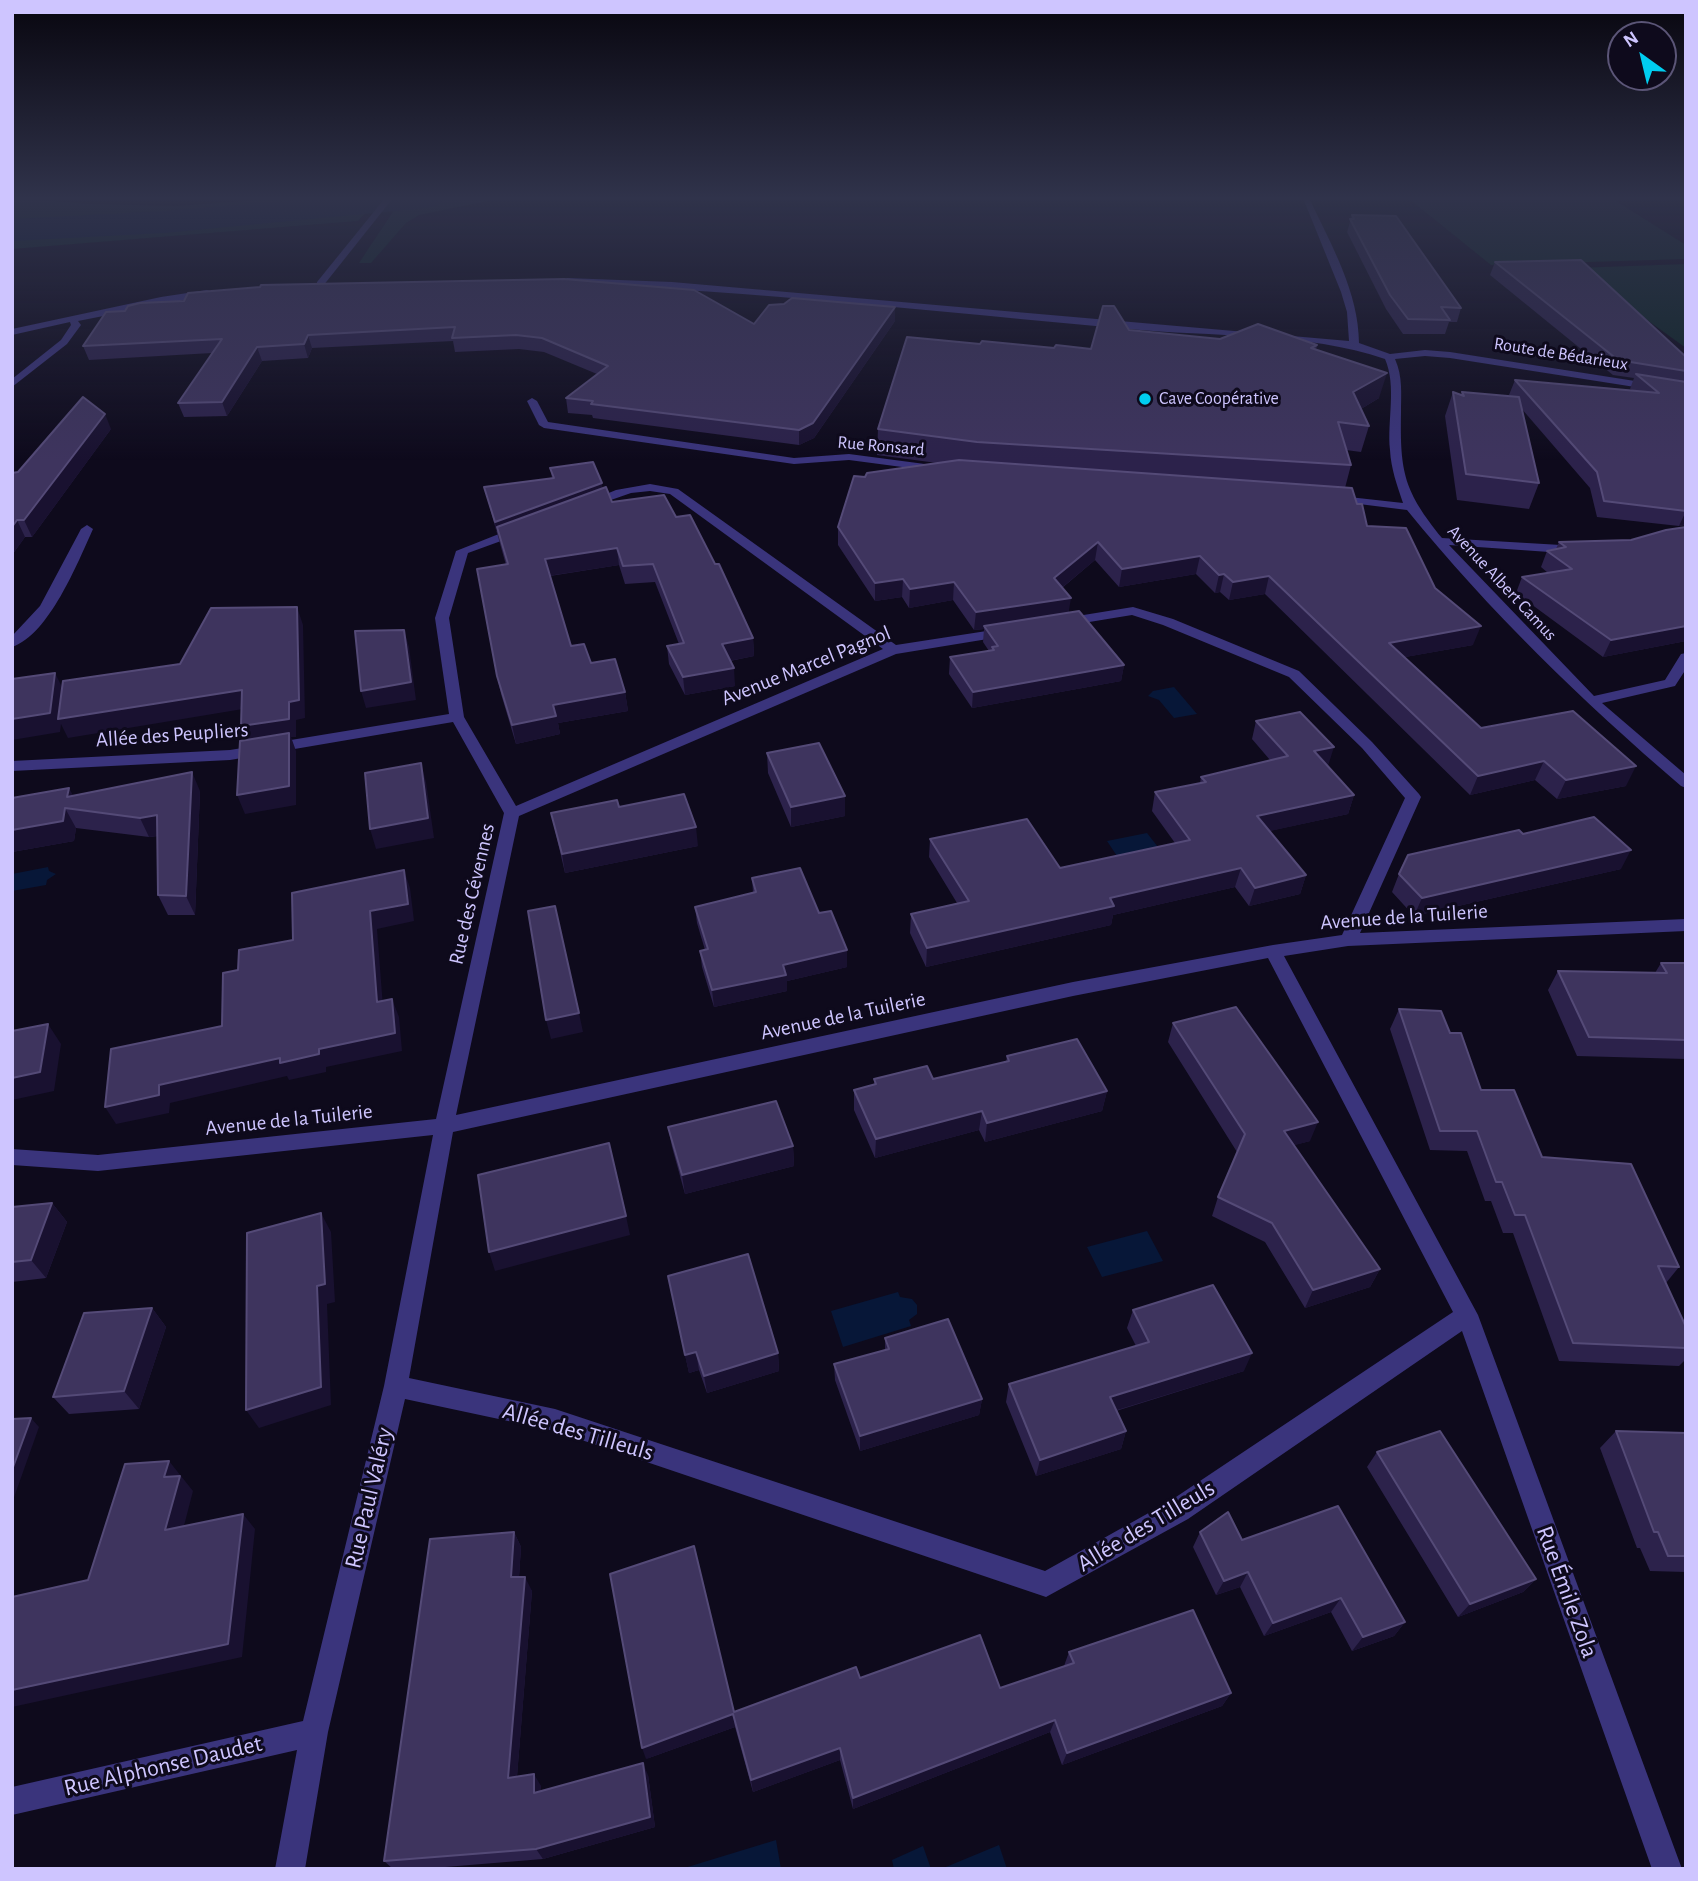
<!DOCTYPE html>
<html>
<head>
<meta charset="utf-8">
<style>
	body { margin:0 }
	#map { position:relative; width:1698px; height:1881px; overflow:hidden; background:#0e0a1c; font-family:"Alegreya Sans",sans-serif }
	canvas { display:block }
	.frame { position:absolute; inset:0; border:14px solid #cec5ff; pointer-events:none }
	.north { position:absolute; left:1607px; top:21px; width:70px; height:70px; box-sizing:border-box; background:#0e0a1c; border:2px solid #5b5577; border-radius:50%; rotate:326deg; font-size:19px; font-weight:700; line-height:28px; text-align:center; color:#cec5ff }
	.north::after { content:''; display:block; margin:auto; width:24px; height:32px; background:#00cdf0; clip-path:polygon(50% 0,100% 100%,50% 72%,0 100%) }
</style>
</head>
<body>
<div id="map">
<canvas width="1698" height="1881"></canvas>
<div class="frame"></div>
<div class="north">N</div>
</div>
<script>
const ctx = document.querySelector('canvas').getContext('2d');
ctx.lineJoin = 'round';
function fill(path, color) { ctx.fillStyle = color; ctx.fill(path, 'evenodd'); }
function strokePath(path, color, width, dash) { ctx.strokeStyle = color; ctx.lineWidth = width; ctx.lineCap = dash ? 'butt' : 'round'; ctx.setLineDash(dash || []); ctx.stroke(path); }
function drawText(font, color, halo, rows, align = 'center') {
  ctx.font = font + ' "Alegreya Sans",sans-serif'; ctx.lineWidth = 6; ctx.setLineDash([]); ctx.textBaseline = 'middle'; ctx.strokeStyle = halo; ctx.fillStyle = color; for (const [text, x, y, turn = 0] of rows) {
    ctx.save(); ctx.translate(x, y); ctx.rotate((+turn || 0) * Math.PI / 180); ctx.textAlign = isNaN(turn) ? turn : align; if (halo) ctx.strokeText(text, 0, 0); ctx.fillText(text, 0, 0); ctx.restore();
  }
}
fill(new Path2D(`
	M12,198L89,204L177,206L287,198H379L358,221L12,249Z
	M402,198H502L419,215L406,223L371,263H359Z
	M1408,198H1611L1686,245V259L1491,265Z
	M1686,264V348L1575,268Z`), '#0d2626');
fill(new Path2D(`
	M1174,687L1197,714L1174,718L1159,700L1148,696L1153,691Z
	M1147,833L1158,847L1117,856L1107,841Z
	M48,867L49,871L56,874L47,880L46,885L12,891V874Z
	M1147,1231L1163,1261L1102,1277L1087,1247Z
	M898,1292L900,1297L912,1299L917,1305V1314L909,1320L911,1326L843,1347L831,1311Z
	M776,1840L781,1869H681Z
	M999,1845L1007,1869H941Z
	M923,1846L931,1869H894L892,1860Z`), '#071738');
fill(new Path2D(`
	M319,198H444L439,205L427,208L164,233L12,241V219L164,211Z`), '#071738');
fill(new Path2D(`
	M385,198H393L323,286H317V282Z
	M1303,198L1310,200C1331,244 1359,293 1359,343L1390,354L1425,350L1450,352L1686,389V395L1450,358L1425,356L1395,359C1403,377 1401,394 1401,413C1400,473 1404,491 1442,538L1578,546L1584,550L1578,554L1449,545L1594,696L1665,680L1681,654L1686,653V669L1675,686L1602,703L1686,775V788L1681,786C1581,700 1490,612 1407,510L1327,500V496L1331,495L1403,503C1397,485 1391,469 1390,450C1387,420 1397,387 1385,359C1307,332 1211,337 1128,329C941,312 754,291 567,284L563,281L567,278L672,282L1349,341L1347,312L1341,292Z
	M207,290L210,291V295L78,321L81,325L67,344L12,387V379L61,340L71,325L70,322L12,335V329L161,297Z
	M532,398L537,401L548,422L794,458L849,454L940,466L946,469L940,472L849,460L794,464L544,428L539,425L527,401Z
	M650,484L678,489L896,645L1006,628L1013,632L1006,636L896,654L519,816L456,1115L1073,982L1273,945L1342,935L1405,798L1362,748L1289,677L1163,625L1132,615L1065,626L1058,622L1065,618L1133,607L1173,619L1299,671L1372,742L1419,794L1421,797L1360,933L1686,919V931L1348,946L1284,956L1478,1315L1682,1869H1652L1462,1331L1188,1519L1046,1597L555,1431L405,1399L328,1732L305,1869H275L297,1750L12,1815V1787L303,1721L384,1386L433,1135L98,1171L12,1165V1149L98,1155L436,1119L504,813L453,722L230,760L12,771V761L230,750L449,714L435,618L456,551L519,526L523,527V533L468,553L449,618L464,717L516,806L883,649L670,494L650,491L631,493L588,508L582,504L616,490ZM1268,958L1453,1312L1170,1501L1045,1571L555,1409L409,1378L453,1132L1073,996Z
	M87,525L93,529C78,562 49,635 12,647V636L40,606L81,529Z`), '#3a347c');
fill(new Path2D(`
	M1352,215L1461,308L1457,322H1449L1445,334H1403L1386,309L1347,232Z
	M1495,262L1686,357V525L1679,526L1597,517L1590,488L1521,408L1539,483L1529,509L1457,500L1445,416L1453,392L1461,395L1462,392L1511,397L1509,395L1515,380L1632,390L1630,389L1634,378L1613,375L1490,275Z
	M106,312L754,324L895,321L814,438L799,445L593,418L592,415L568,413L566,398L597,374L544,352L519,349L455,352L453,341L312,348L308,358L262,361L227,416L184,417L178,403L212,353L89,360L83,346Z
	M1129,330L1220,339L1317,345L1316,350L1379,398L1361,409L1369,426L1361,452L1346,450L1351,465L1345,488L1357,504L1367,526L1435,588L1473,645L1405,657L1481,728L1626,786L1557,799L1535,780L1470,795L1265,594L1229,600L1220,592L1215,593L1196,574L1119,587L1095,560L1062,588L1069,613L1124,665L1121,681L972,708L949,674L950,657L989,651L983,642L984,629L974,630L953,600L909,608L902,597L875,601L838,545V527L865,477L937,463L877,455L878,429L980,344L1054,348L1091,349Z
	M111,429L32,537H25L12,555V473L18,472Z
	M550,468L603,488L612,502L676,517L753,638L754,656L730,661L735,686L685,695L669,664L667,646L679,644L655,582L625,584L619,565L550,576L571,646L625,692L628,711L558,723L560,734L516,744L501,694L497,676L506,565L484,487L552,478Z
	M1686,527V641L1603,657L1516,593L1522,577L1548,573L1541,567L1547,551L1556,549L1559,542L1631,540Z
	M1256,721L1327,766L1354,795L1348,814L1269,831L1306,875L1300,894L1249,906L1235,887L1113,915L1111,925L926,967L910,933L911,914L957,903L929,857L930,839L1060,868L1175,843L1152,811L1155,792L1200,783L1201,777L1270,760L1252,739Z
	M767,753L845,816L791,827L768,773Z
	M200,791L195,915H168L158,895V836L149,837L76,828L74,841L12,852L73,796Z
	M619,807L698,846L565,873L551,813Z
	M1523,834L1621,869L1414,916L1392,892L1399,874Z
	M752,878L819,913L847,950V967L787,981V991L714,1007L702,967L700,951L705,950L697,923L695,907L753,893Z
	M1661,963H1686V1059L1577,1056L1548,990L1558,971L1655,973Z
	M1399,1009L1450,1033L1481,1090L1542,1157L1679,1267L1666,1283L1686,1327V1359L1679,1366L1559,1361L1513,1233H1503L1491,1201H1485L1467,1151L1430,1150L1390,1029Z
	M1173,1023L1310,1141L1294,1145L1380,1269L1370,1287L1305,1308L1265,1242L1212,1216L1218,1197L1237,1152L1168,1042Z
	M1007,1056L1107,1091L1102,1111L985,1142L979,1130L875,1158L854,1110V1090L874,1085V1079H933L1006,1062Z
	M668,1127L793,1146L794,1166L685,1194L672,1147Z
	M52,1203L67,1222L46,1278L12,1282V1207Z
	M668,1276L778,1353L779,1371L707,1393L699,1370L689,1373Z
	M152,1308L166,1327L139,1409L69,1414L53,1397Z
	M1133,1310L1244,1371L1116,1411L1126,1431L1121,1449L1036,1476L1006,1402L1009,1384L1136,1346L1127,1328Z
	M885,1338L982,1399L979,1415L860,1451L835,1380L834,1364L885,1350Z
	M1616,1431L1686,1433V1572L1650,1571L1640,1548H1637L1600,1448Z
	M1377,1452L1536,1579L1523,1592L1458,1617L1367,1467Z
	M514,1532L521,1547L519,1577L532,1591L517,1776L541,1786V1791L648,1775L655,1827L543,1859L421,1869H393L384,1861Z
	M1200,1532L1242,1540L1405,1622L1394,1636L1352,1651L1331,1612L1264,1636L1240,1587L1216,1595L1193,1547Z
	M1069,1652L1231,1693L1222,1706L1062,1765L1050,1732L853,1809L840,1760L753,1792L735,1727L646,1759L734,1712L860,1678L1000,1688L1064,1666Z`), '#2c224b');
fill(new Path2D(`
	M895,307V321L814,438L799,445V430Z
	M308,335L312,348L308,358L304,344Z
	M257,347L262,361L227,416L222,402Z
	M1387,373L1379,398L1346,418L1353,392Z
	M105,414L111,429L32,537L24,520Z
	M602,483L603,492L496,531L495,522Z
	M1686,511V524L1679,526Z
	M17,520L25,537L12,555V527Z
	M1098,542L1095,560L1052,596L1054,578Z
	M617,548L619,565L548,576L545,559Z
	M1200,556L1196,574L1119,587L1122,569Z
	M1224,574L1220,592L1215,593L1219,575Z
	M1269,576L1265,594L1229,600L1233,582Z
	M903,579L902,597L875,601V583Z
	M954,582L953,600L909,608L910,589Z
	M1071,598L1068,616L984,626V629L974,630L976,612Z
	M297,607L303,625L305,718L296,720V737H291L296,751V805L245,814L237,795L248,744L241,726L289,702Z
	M1481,626L1473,645L1383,661L1389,643Z
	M1686,626V641L1603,657L1611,640Z
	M404,630L409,647L416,700L366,708L361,691Z
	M753,638L754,656L724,662L722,644Z
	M1124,665L1121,681L972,708L973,692Z
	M734,668L735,686L685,695L683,677Z
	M55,673L65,693L242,690L249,708L68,738L61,724L60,732L12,740V719Z
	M625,692L628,711L558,723L560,734L516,744L512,725L553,705Z
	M1334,747L1328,766L1314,751Z
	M1544,761L1535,780L1470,795L1478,776Z
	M421,763L426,782L434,838L376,849L370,829Z
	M1636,766L1626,786L1557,799L1566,780Z
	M192,772L200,791L195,915L186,896Z
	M69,788L79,807L67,797Z
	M1354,795L1348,814L1252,835L1257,816Z
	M845,796V816L791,827V807Z
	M65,808L76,828L74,841L12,852V830Z
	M157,815L167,834L149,837L140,818Z
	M696,827L698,846L565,873L562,854Z
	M1631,850L1621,869L1414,916L1422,898Z
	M1241,868L1235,887L1113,915L1111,925L926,967L927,948L1110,898Z
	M404,870L410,888L414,921L377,929L384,1020L377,1002L370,911Z
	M1306,875L1300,894L1249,906L1255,888Z
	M847,950V967L787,981V991L714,1007L712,990L783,965Z
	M392,999L399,1017L402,1051L326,1067V1072L289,1080L287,1076L170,1103L169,1113L116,1124L105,1107L159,1085L319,1049Z
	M579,1013L583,1032L551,1039L546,1020Z
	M48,1024L61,1044L54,1091L12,1100V1078Z
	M1107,1091L1102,1111L985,1142L987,1123Z
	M982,1111L979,1130L875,1158L876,1139Z
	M1318,1122L1310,1141L1277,1150L1284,1131Z
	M793,1146L794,1166L685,1194L682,1175Z
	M52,1203L67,1222L46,1278L31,1260Z
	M321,1213L331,1232L335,1302L327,1304L331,1405L259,1428L246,1410L317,1286Z
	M626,1216L630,1235L495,1271L489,1252Z
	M1380,1269L1370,1287L1305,1308L1313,1290Z
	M152,1308L166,1327L139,1409L124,1391Z
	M696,1352L699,1370L689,1373L685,1355Z
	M778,1353L779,1371L707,1393L704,1376Z
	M1252,1353L1244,1371L1104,1414L1110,1397Z
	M982,1399L979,1415L860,1451V1436Z
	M31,1418L39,1427L12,1503V1470Z
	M1126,1431L1121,1449L1036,1476L1040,1460Z
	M169,1461L193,1491L179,1545L165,1530L164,1477Z
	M243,1514L255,1529L242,1657L12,1707V1690Z
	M514,1532L521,1547L518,1592L511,1577Z
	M1248,1572L1240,1587L1216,1595L1224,1581Z
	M525,1577L532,1591L516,1789L508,1778Z
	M1536,1579L1523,1592L1458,1617L1470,1604Z
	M1341,1598L1331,1612L1264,1636L1273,1623Z
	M1405,1622L1394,1636L1352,1651L1363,1637Z
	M1231,1693L1222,1706L1062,1765L1067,1753Z
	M733,1714L735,1727L646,1759L642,1748Z
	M1055,1720L1050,1732L853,1809V1798Z
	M840,1748V1760L753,1792L751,1780Z
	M643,1763L648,1775L655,1827L543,1859L536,1849Z
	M534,1774L541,1786V1804L534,1793Z`), '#191130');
const building = new Path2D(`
	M1352,215L1396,216L1461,308L1441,307L1450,320L1408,319L1390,295L1350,219H1354Z
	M1581,260L1686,357V371L1618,360L1495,262Z
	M564,279L694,290L754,324L769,305L784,304L792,298L895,307L813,423L799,430L591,404L593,401L566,398L608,366L542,338L516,335L452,338L455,327L308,335L304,344L257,347L222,402L178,403L222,339L83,346L106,312L125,311L128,306L140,303L184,301L188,293L260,287L261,285Z
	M1103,306H1114L1129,330L1220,339L1258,324L1317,345L1311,348L1387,373L1353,392L1369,426L1338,422L1351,465L977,442L878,429L907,337L980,344L982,341L1054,348L1056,345L1091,349Z
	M1636,374L1686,382V511L1604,501L1597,472L1515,380L1659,393Z
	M1453,392L1464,396L1462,392L1519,397L1539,483L1466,474Z
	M83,397L105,414L24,520H17L12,527V473L18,472Z
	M959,460L1352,488L1357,504H1362L1367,526L1406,528L1435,588L1481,626L1389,643L1481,728L1573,711L1636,766L1566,780L1544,761L1478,776L1269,576L1233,582L1224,574L1219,575L1200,556L1122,569L1098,542L1054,578L1071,598L976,612L954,582L910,589L903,579L875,583L838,527L854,476L865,477L867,473Z
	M593,462L602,483L495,522L484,487L554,478L550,468Z
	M606,487L612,502L664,495L676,517L690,515L715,564H719L753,638L722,644L734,668L683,677L667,646L684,643L653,564L623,566L617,548L545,559L571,646L584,644L591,663L615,659L625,692L553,705L556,716L512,725L497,676L477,569L508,564L497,527Z
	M1686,527V626L1611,640L1522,577L1572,569L1547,551L1566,547L1559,542L1631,540L1666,530Z
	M297,607L299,700L289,702V719L241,726L242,690L58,719L63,681L180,664L211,608Z
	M1079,611L1124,665L973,692L950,657L994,650L992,647L998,646L984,626Z
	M404,630L411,682L361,691L355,631Z
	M55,673L50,713L12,719V679Z
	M1300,712L1334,747L1314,751L1354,795L1257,816L1306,875L1255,888L1241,868L1110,898L1114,906L927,948L911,914L969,901L930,839L1027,819L1060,868L1190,840L1155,792L1206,782L1201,777L1288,756L1256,721Z
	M289,733V786L237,795L240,741Z
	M819,743L845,796L791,807L767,753Z
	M421,763L428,818L370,829L365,773Z
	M192,772L186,896L158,895L157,815L140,818L65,808L63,821L12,830V798L69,788L67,797Z
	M684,794L696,827L562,854L551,813L617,800L619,807Z
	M1594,817L1631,850L1422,898L1399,874L1408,855L1519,830L1523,834Z
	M800,868L819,913L831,911L847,950L783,965L786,975L712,990L700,951L708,949L695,907L756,892L752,878Z
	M404,870L408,904L370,911L377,1002L392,999L395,1033L319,1049V1054L280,1063V1058L159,1085V1095L105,1107L111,1049L222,1026L223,973L238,970L239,950L293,940L292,893Z
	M555,906L579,1013L546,1020L528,911Z
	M1661,963H1686V1040L1589,1037L1558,971L1667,973Z
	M1236,1007L1318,1122L1284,1131L1380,1269L1313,1290L1272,1223L1218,1197L1245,1134L1173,1023Z
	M1399,1009L1441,1011L1450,1033H1461L1481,1090H1514L1542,1157L1631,1164L1679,1267L1658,1266L1686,1327V1348L1573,1343L1525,1215H1515L1502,1182H1496L1477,1131H1440Z
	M48,1024L40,1072L12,1078V1031Z
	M1077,1039L1107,1091L987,1123L982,1111L876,1139L854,1090L876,1084L874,1079L927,1066L933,1079L1009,1061L1007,1056Z
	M776,1101L793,1146L682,1175L668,1127Z
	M609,1143L626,1216L489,1252L478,1175Z
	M52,1203L31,1260L12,1262V1207Z
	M321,1213L325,1284L317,1286L321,1387L246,1410L247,1233Z
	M748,1254L778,1353L704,1376L696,1352L685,1355L668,1276Z
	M1213,1285L1252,1353L1110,1397L1126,1431L1040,1460L1009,1384L1149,1342L1133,1310Z
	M152,1308L124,1391L53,1397L84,1313Z
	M948,1319L982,1399L860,1436L834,1364L889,1349L885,1338Z
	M31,1418L12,1470V1419Z
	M1440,1431L1536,1579L1470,1604L1377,1452Z
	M1616,1431L1686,1433V1556H1668L1658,1532H1654Z
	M169,1461L164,1477L180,1476L165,1530L243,1514L228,1644L12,1690V1597L88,1580L125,1464Z
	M1338,1506L1405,1622L1363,1637L1341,1598L1273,1623L1248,1572L1224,1581L1200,1532L1228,1512L1242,1540Z
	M514,1532L511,1577H525L508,1778L534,1774V1793L643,1763L650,1817L536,1849L384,1861L430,1539Z
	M694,1546L734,1712L856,1667L860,1678L980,1635L1000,1688L1074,1663L1069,1652L1193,1610L1231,1693L1067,1753L1055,1720L853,1798L840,1748L751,1780L733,1714L642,1748L610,1574Z`);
fill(building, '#3e345e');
strokePath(building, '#544a77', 2);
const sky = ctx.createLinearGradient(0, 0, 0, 461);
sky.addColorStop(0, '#08060f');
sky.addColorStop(0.43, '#30334b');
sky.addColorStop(1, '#30334b00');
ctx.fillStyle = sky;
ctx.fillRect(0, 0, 1698, 461);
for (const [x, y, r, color] of [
	[1145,399,7,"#00cdf0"]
]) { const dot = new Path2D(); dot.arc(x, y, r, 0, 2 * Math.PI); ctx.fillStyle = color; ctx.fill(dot); strokePath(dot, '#0e0a1c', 2.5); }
drawText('18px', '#cec5ff', '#0e0a1c', [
	["Route de Bédarieux",1561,354,9],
	["Rue Ronsard",881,446,5],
	["Avenue Albert Camus",1502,583,47]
]);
drawText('18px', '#cec5ff', '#0e0a1c', [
	["Cave Coopérative",1159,399]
], 'left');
drawText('21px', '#cec5ff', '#0e0a1c', [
	["Avenue Marcel Pagnol",806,666,-22],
	["Allée des Peupliers",172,735,-4],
	["Rue des Cévennes",472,894,-77],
	["Avenue de la Tuilerie",1404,917,-4],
	["Avenue de la Tuilerie",843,1016,-12],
	["Avenue de la Tuilerie",289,1120,-6]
]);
drawText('24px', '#cec5ff', '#0e0a1c', [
	["Allée des Tilleuls",578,1432,16],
	["Rue Paul Valéry",369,1498,-77],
	["Allée des Tilleuls",1146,1526,-31],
	["Rue Émile Zola",1567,1592,70],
	["Rue Alphonse Daudet",163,1766,-13]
]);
</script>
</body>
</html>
